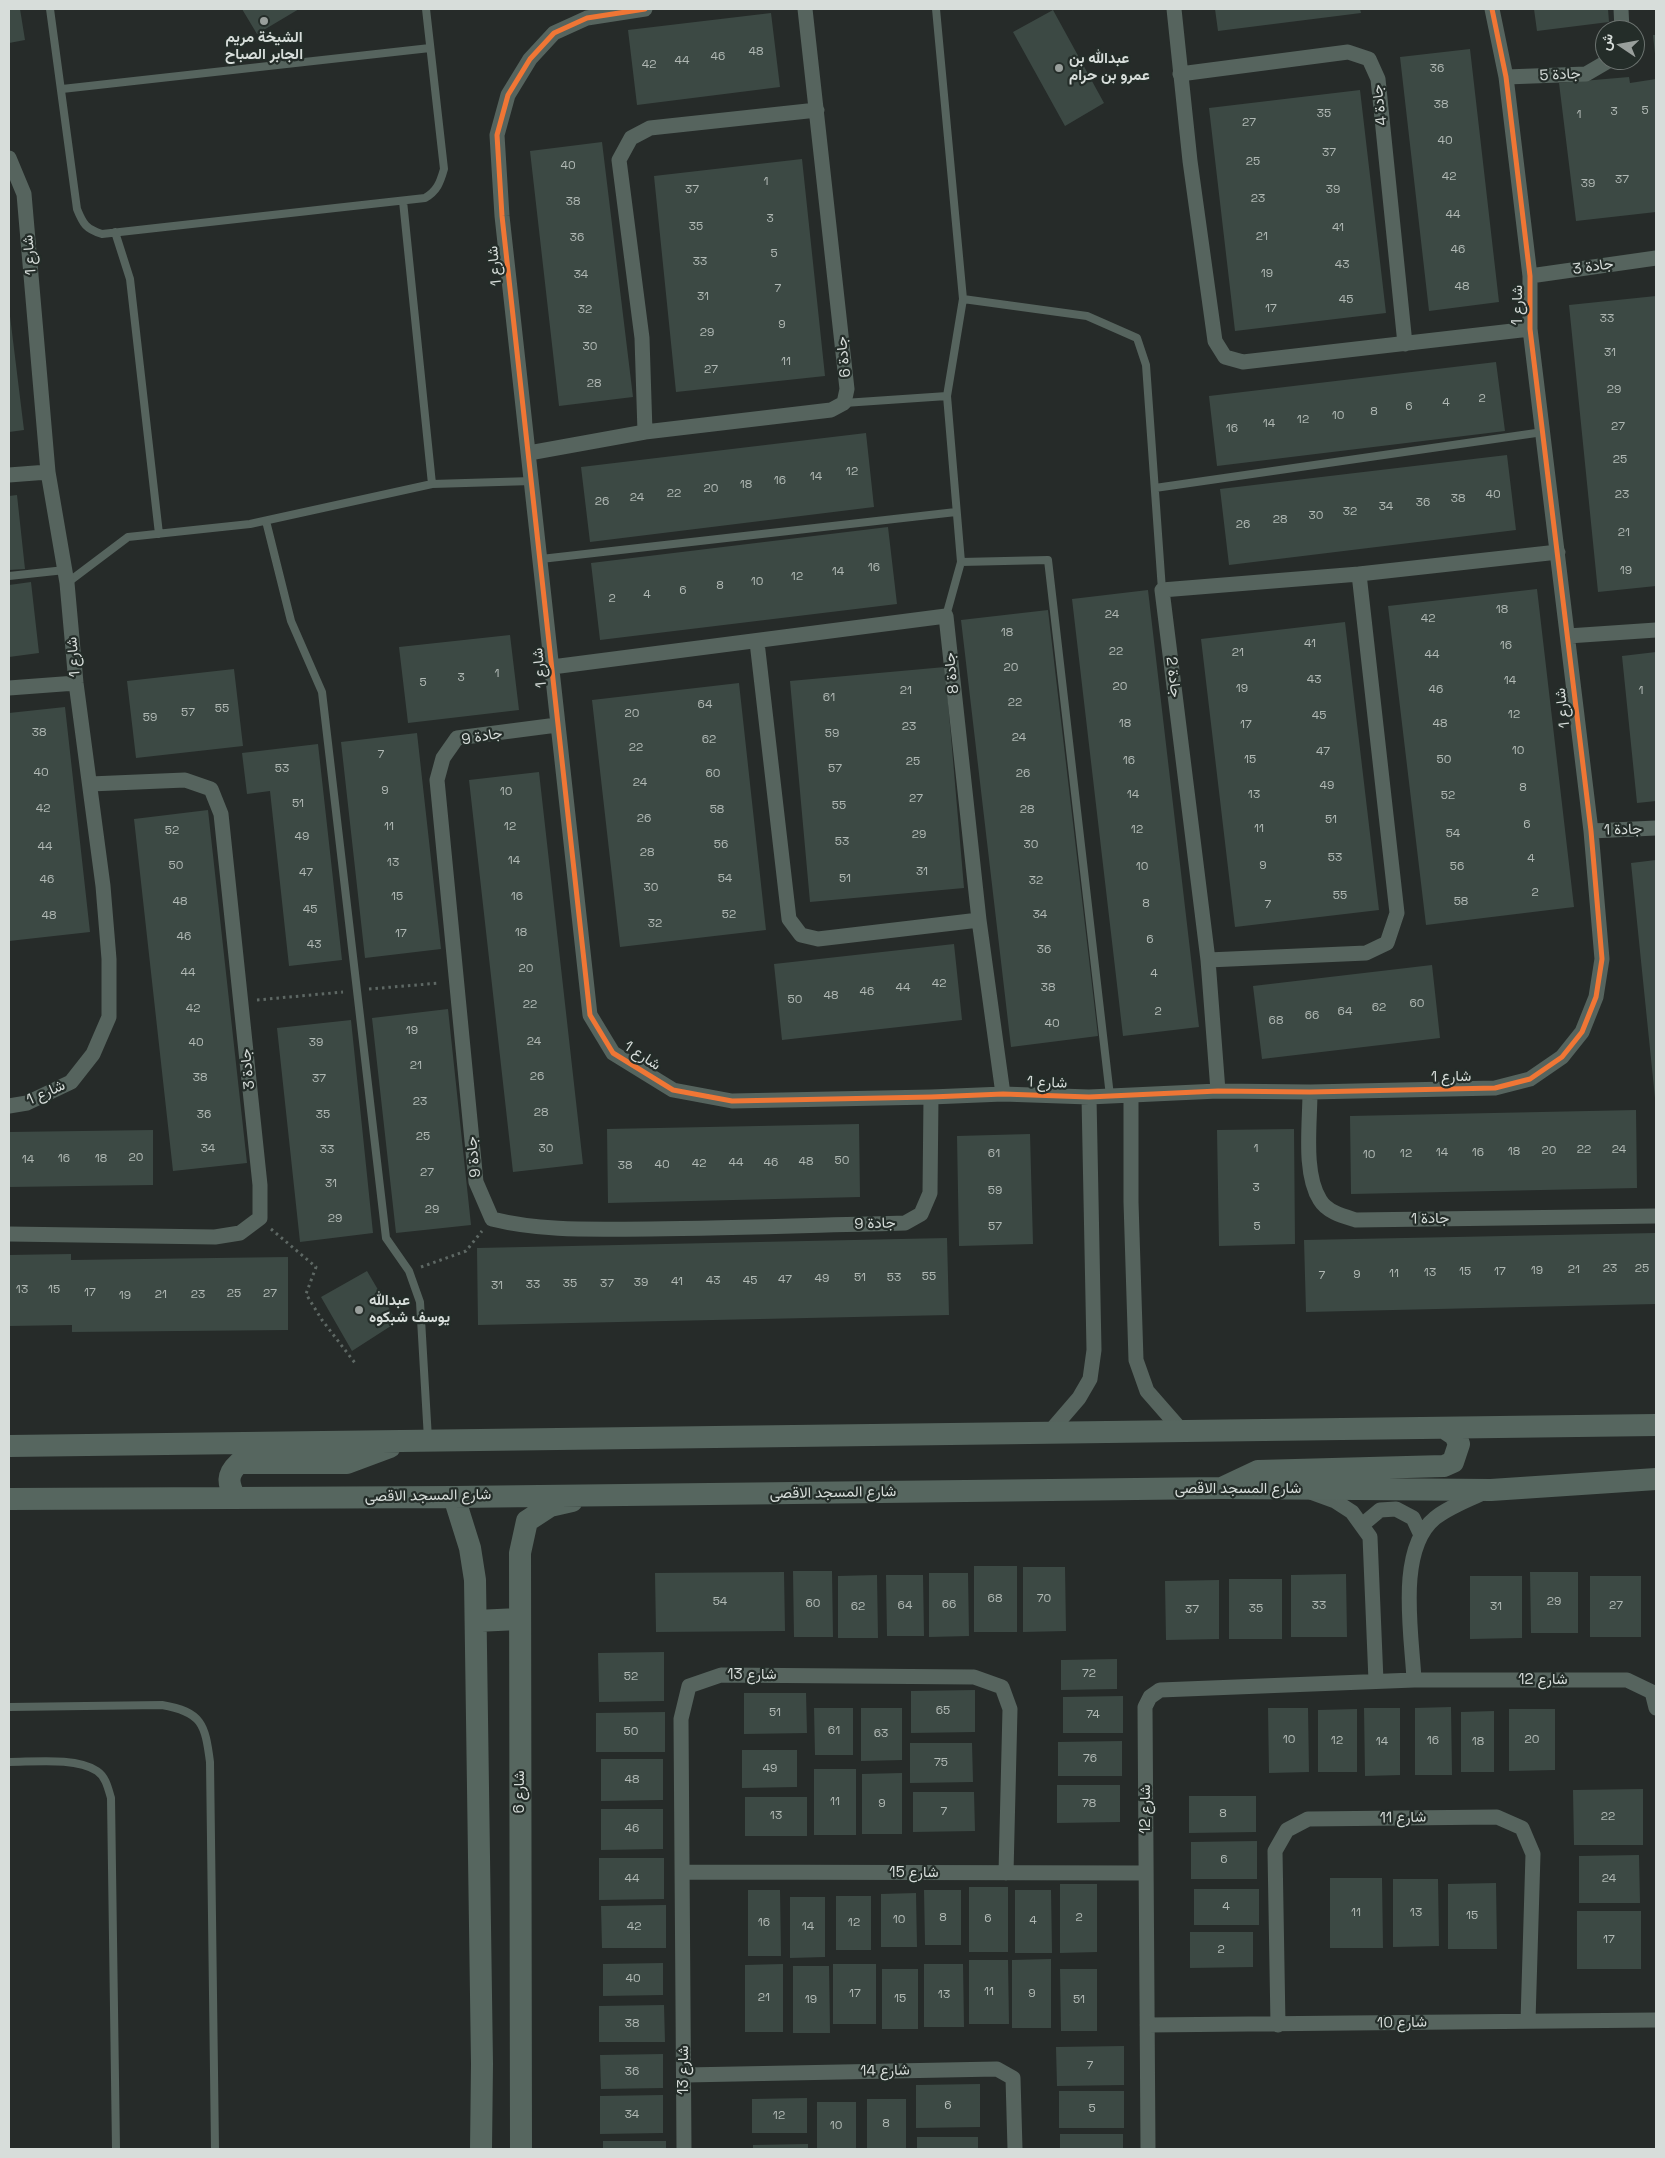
<!DOCTYPE html>
<html>
<head>
<meta charset="utf-8">
<style>
	body { margin:0 }
	#map { position:relative; width:1665px; height:2158px; overflow:hidden; background:#262b29; font-family:"Space Grotesk",Vazirmatn,sans-serif }
	canvas { display:block }
	.frame { position:absolute; inset:0; border:10px solid #d7ddda; pointer-events:none }
	.north { position:absolute; left:1595px; top:20px; width:50px; height:50px; box-sizing:border-box; background:#242d29; border:1px solid #6c7370; border-radius:50%; rotate:282deg; font-size:14px; font-weight:700; line-height:20px; text-align:center; color:#d7ddda }
	.north::after { content:''; display:block; margin:auto; width:18px; height:22px; background:#999f9c; clip-path:polygon(50% 0,100% 100%,50% 72%,0 100%) }
</style>
</head>
<body>
<div id="map">
<canvas width="1665" height="2158"></canvas>
<div class="frame"></div>
<div class="north">ش</div>
</div>
<script>
const ctx = document.querySelector('canvas').getContext('2d');
ctx.lineJoin = 'round';
function fill(path, color) { ctx.fillStyle = color; ctx.fill(path, 'evenodd'); }
function strokePath(path, color, width, dash) { ctx.strokeStyle = color; ctx.lineWidth = width; ctx.lineCap = dash ? 'butt' : 'round'; ctx.setLineDash(dash || []); ctx.stroke(path); }
function drawText(font, color, halo, rows, align = 'center') {
  ctx.font = font + ' "Space Grotesk",Vazirmatn,sans-serif'; ctx.lineWidth = 4.5; ctx.setLineDash([]); ctx.textBaseline = 'middle'; ctx.strokeStyle = halo; ctx.fillStyle = color; for (const [text, x, y, turn = 0] of rows) {
    ctx.save(); ctx.translate(x, y); ctx.rotate((+turn || 0) * Math.PI / 180); ctx.textAlign = isNaN(turn) ? turn : align; if (halo) ctx.strokeText(text, 0, 0); ctx.fillText(text, 0, 0); ctx.restore();
  }
}
fill(new Path2D(`
	M9,9H20L25,40L9,43Z
	M242,9H299L257,34Z
	M1215,9H1360L1361,13L1218,31Z
	M1534,9H1608L1609,22L1537,31Z
	M1053,10L1104,103L1065,126L1013,32Z
	M771,13L780,87L637,105L628,30Z
	M1653,35H1656V54H1655Z
	M1470,49L1499,302L1429,311L1400,57Z
	M1629,77L1630,83L1656,79V212L1576,221L1559,83Z
	M1360,90L1386,313L1235,331L1209,108Z
	M602,142L633,397L559,406L530,151Z
	M802,159L825,376L676,392L654,176Z
	M1656,296V586L1598,592L1569,305Z
	M9,308L24,430L9,432Z
	M1496,362L1505,431L1217,466L1209,396Z
	M866,433L874,507L590,542L581,467Z
	M1507,455L1516,530L1229,565L1220,489Z
	M17,495L25,569L9,570V496Z
	M888,527L897,604L600,640L591,563Z
	M31,582L39,653L9,657V585Z
	M1537,589L1574,907L1426,925L1388,606Z
	M1148,590L1199,1027L1123,1036L1072,599Z
	M1048,610L1098,1036L1011,1047L961,620Z
	M1345,622L1379,910L1235,927L1201,639Z
	M510,635L519,710L408,723L399,647Z
	M1656,652V801L1637,803L1622,656Z
	M945,667L964,888L810,902L790,681Z
	M234,669L243,746L136,758L127,681Z
	M739,683L766,930L620,947L592,700Z
	M65,707L90,932L9,941V713Z
	M417,733L441,949L365,958L341,742Z
	M318,744L342,960L289,966L270,791L247,794L242,753Z
	M539,772L583,1164L513,1172L469,780Z
	M208,810L247,1163L173,1171L134,819Z
	M1656,860V1098H1655L1631,863Z
	M954,944L962,1020L782,1040L774,964Z
	M1432,965L1440,1038L1262,1059L1253,986Z
	M448,1009L471,1225L396,1233L372,1018Z
	M351,1020L373,1233L300,1242L277,1028Z
	M1636,1110L1637,1188L1351,1194L1350,1116Z
	M859,1124L860,1197L608,1203L607,1129Z
	M1294,1129L1295,1244L1219,1246L1217,1130Z
	M153,1130V1185L9,1187V1132Z
	M1030,1134L1033,1244L959,1246L957,1136Z
	M1656,1233V1304L1306,1312L1304,1240Z
	M947,1238L949,1315L478,1325L477,1248Z
	M71,1254V1260L288,1257V1330L72,1332V1325L9,1326V1255Z
	M367,1271L397,1322L352,1351L321,1297Z
	M974,1566H1017V1632H974Z
	M1023,1567H1065L1066,1631L1023,1632Z
	M793,1571H832L833,1637H794Z
	M784,1572L785,1631L656,1632L655,1573Z
	M1530,1572H1578V1633H1531Z
	M929,1573H968L969,1636L929,1637Z
	M1346,1574L1347,1637H1291V1575Z
	M877,1575L878,1638H838V1576Z
	M886,1575H923L924,1636H887Z
	M1470,1576H1522V1638L1470,1639Z
	M1590,1576H1641V1637H1590Z
	M1229,1579H1282V1639H1229Z
	M1219,1580V1639L1166,1640L1165,1581Z
	M664,1652V1701L599,1702L598,1653Z
	M1117,1659V1689L1061,1690V1660Z
	M975,1690V1732L911,1733V1691Z
	M744,1693H806L807,1733L744,1734Z
	M1123,1696V1733H1063V1697Z
	M1451,1707L1452,1775H1415V1708Z
	M814,1708H853V1755H815Z
	M861,1708H902V1760L861,1761Z
	M1268,1708H1308L1309,1772L1269,1773Z
	M1364,1708H1400V1775L1365,1776Z
	M1357,1709V1772H1318V1710Z
	M1509,1709H1555V1770L1509,1771Z
	M1494,1711V1772H1461V1712Z
	M665,1712V1752H596V1713Z
	M1122,1741V1776H1058V1742Z
	M910,1743H972L973,1782L910,1783Z
	M742,1750H797V1787L742,1788Z
	M601,1759H663V1800L601,1801Z
	M814,1769H856V1835H814Z
	M902,1773V1834H862V1774Z
	M1057,1785H1120V1822L1057,1823Z
	M1643,1789V1845H1574L1573,1790Z
	M913,1792H974L975,1831L913,1832Z
	M1189,1796H1256V1832L1189,1833Z
	M745,1797H807V1836H745Z
	M601,1809H663V1849L601,1850Z
	M1257,1841V1879H1191V1842Z
	M1639,1855L1640,1903H1579V1856Z
	M599,1858H664V1899L599,1900Z
	M1330,1878H1382L1383,1948H1330Z
	M1393,1879H1438L1439,1946L1393,1947Z
	M1496,1883L1497,1949H1448V1884Z
	M1060,1884H1097V1952L1060,1953Z
	M969,1887H1008V1952H969Z
	M1194,1889H1259V1925H1194Z
	M748,1890H780L781,1956H748Z
	M924,1890H961V1945H925Z
	M1015,1890H1051L1052,1953H1015Z
	M916,1893L917,1947H881V1894Z
	M836,1896H871V1950H836Z
	M790,1897H825V1957L790,1958Z
	M666,1905V1948H602L601,1906Z
	M1577,1911H1641V1969H1577Z
	M1190,1932H1253V1967L1190,1968Z
	M1051,1959V2028H1012V1960Z
	M969,1960H1008L1009,2024H969Z
	M663,1963V1995L603,1996V1964Z
	M783,1964V2032H745V1965Z
	M833,1964H876V2024H833Z
	M924,1964H963L964,2027H924Z
	M793,1966H829L830,2033H793Z
	M882,1969H918V2029H882Z
	M1060,1969H1097V2031H1061Z
	M664,2005L665,2042H599V2006Z
	M1124,2046V2085L1057,2086L1056,2047Z
	M663,2054V2088L601,2089L600,2055Z
	M980,2084V2127L916,2128V2085Z
	M1059,2091H1124V2128H1059Z
	M663,2095V2133L600,2134V2096Z
	M807,2098V2133H752V2099Z
	M867,2099H906V2149H867Z
	M817,2102H856V2149H817Z
	M1060,2134H1123V2149H1060Z
	M917,2137H978V2149H917Z
	M603,2141H666V2149H603Z
	M808,2144V2149H753V2145Z`), '#3c4944');
strokePath(new Path2D(`
	M369,989L440,983
	M257,1000L343,992
	M271,1229L316,1267L306,1294L322,1320L355,1363
	M421,1267L466,1251L482,1231`), '#5e6864', 3, [2.5, 4]);
strokePath(new Path2D(`
	M50,9L77,209C83,224 86,229 102,234L425,198C437,191 440,183 444,169L426,9
	M936,9L963,299L947,396L961,562L946,616
	M62,89L430,48
	M403,201L432,484
	M115,232L130,279L159,534
	M963,299L1087,316L1137,338L1146,365L1162,590
	M844,403L947,396
	M1155,488L1543,432
	M266,521L291,621L322,692L386,1238L409,1271L420,1302L428,1439
	M541,559L956,512
	M961,562L1048,560L1110,1096
	M9,576L65,570
	M67,583L128,537L250,524L432,484L532,481
	M9,1707L162,1705C202,1712 205,1724 210,1762L215,2149
	M9,1762C34,1762 76,1757 97,1771C106,1777 108,1788 111,1798L116,2149`), '#56645e', 8);
strokePath(new Path2D(`
	M645,9L587,18L554,33L530,59L508,95L497,135L502,216L590,1015L613,1053L673,1090L732,1101L931,1097L1003,1094L1089,1097L1218,1091L1310,1092L1495,1088L1530,1079L1562,1057L1582,1032L1596,997L1602,959L1591,831L1530,329V276L1506,77L1492,9
	M1174,9L1190,161L1215,341L1225,357L1243,362L1530,329
	M1621,9L1622,30
	M1180,74L1348,52L1369,59L1378,79L1405,344
	M1506,77L1586,74L1610,60
	M9,158L24,194L48,472L67,583L76,683L103,886L109,959V1017L93,1054L71,1082L27,1103L9,1106
	M1530,276L1656,258
	M645,432L642,338L619,160L631,138L650,128L817,110
	M529,453L645,432L831,410L844,403L847,389L805,9
	M9,475L48,472
	M1568,636L1656,630
	M757,642L789,919L801,935L818,939L979,920
	M552,667L946,616L979,920L1003,1094
	M9,688L76,683
	M557,725L457,738L443,758L437,780L476,1182L492,1219C544,1232 597,1229 650,1229C735,1228 820,1225 905,1223L921,1214L930,1193L931,1097
	M1591,831L1656,828
	M1208,960L1366,953L1387,943L1397,913L1359,574
	M1218,1091L1208,960L1162,590L1359,574L1558,552
	M1310,1092C1310,1124 1303,1173 1320,1200C1327,1212 1343,1216 1356,1220L1656,1216
	M1131,1096V1202L1136,1360L1147,1391L1182,1431
	M9,1234L215,1237L240,1233L260,1218V1185L221,814L211,789L185,780L90,784
	M1048,1434L1079,1398L1090,1379L1094,1350L1089,1097
	M1313,1493L1335,1501L1352,1512L1370,1537L1376,1681
	M1362,1525L1380,1510L1396,1509L1413,1518L1421,1535
	M1414,1680C1412,1635 1396,1550 1435,1518C1449,1507 1467,1500 1483,1493
	M683,1872L1146,1873
	M1147,2025L1656,2020
	M1278,2025L1275,1851L1287,1830L1308,1819L1497,1817L1522,1828L1533,1854L1528,2021
	M685,2075L997,2069L1013,2078L1015,2149
	M684,2149L681,1719L689,1686L721,1675L974,1677L1002,1687L1010,1709L1006,1873
	M1148,2149L1145,1707L1150,1697L1160,1690L1414,1680H1627L1652,1692L1656,1708`), '#56645e', 15);
strokePath(new Path2D(`
	M9,1446L1656,1425
	M1224,1487L1258,1471L1444,1466L1453,1462L1459,1444L1455,1435L1446,1429
	M454,1497L470,1548L475,1580L482,2064L481,2149
	M235,1498C228,1483 226,1475 239,1463H347L390,1447
	M9,1499L454,1497L1221,1488L1491,1490L1656,1479
	M476,1621L519,1619
	M521,2149L520,1553L527,1521L550,1506L572,1501`), '#56665f', 22);
strokePath(new Path2D(`
	M645,9L587,18L554,33L530,59L508,95L497,135L502,216L590,1015L613,1053L673,1090L732,1101L931,1097L1003,1094L1089,1097L1218,1091L1310,1092L1495,1088L1530,1079L1562,1057L1582,1032L1596,997L1602,959L1591,831L1530,329V276L1506,77L1492,9`), '#f07635', 5);
for (const [x, y, r, color] of [
	[264,21,5,"#999f9c"],
	[1059,68,5,"#999f9c"],
	[359,1310,5,"#999f9c"]
]) { const dot = new Path2D(); dot.arc(x, y, r, 0, 2 * Math.PI); ctx.fillStyle = color; ctx.fill(dot); strokePath(dot, '#242d29', 2); }
drawText('12px', '#b0b8b4', null, [
	["48",756,52],
	["46",718,57],
	["44",682,61],
	["42",649,65],
	["36",1437,69],
	["38",1441,105],
	["5",1645,111],
	["3",1614,112],
	["35",1324,114],
	["1",1579,115],
	["27",1249,123],
	["40",1445,141],
	["37",1329,153],
	["25",1253,162],
	["40",568,166],
	["42",1449,177],
	["37",1622,180],
	["1",766,182],
	["39",1588,184],
	["37",692,190],
	["39",1333,190],
	["23",1258,199],
	["38",573,202],
	["44",1453,215],
	["3",770,219],
	["35",696,227],
	["41",1338,228],
	["21",1262,237],
	["36",577,238],
	["46",1458,250],
	["5",774,254],
	["33",700,262],
	["43",1342,265],
	["19",1267,274],
	["34",581,275],
	["48",1462,287],
	["7",778,289],
	["31",703,297],
	["45",1346,300],
	["17",1271,309],
	["32",585,310],
	["33",1607,319],
	["9",782,325],
	["29",707,333],
	["30",590,347],
	["31",1610,353],
	["11",786,362],
	["27",711,370],
	["28",594,384],
	["29",1614,390],
	["2",1482,399],
	["4",1446,403],
	["6",1409,407],
	["8",1374,412],
	["10",1338,416],
	["12",1303,420],
	["14",1269,424],
	["27",1618,427],
	["16",1232,429],
	["25",1620,460],
	["12",852,472],
	["14",816,477],
	["16",780,481],
	["18",746,485],
	["20",711,489],
	["22",674,494],
	["40",1493,495],
	["23",1622,495],
	["24",637,498],
	["38",1458,499],
	["26",602,502],
	["36",1423,503],
	["34",1386,507],
	["32",1350,512],
	["30",1316,516],
	["28",1280,520],
	["26",1243,525],
	["21",1624,533],
	["16",874,568],
	["19",1626,571],
	["14",838,572],
	["12",797,577],
	["10",757,582],
	["8",720,586],
	["6",683,591],
	["4",647,595],
	["2",612,599],
	["18",1502,610],
	["24",1112,615],
	["42",1428,619],
	["18",1007,633],
	["41",1310,644],
	["16",1506,646],
	["22",1116,652],
	["21",1238,653],
	["44",1432,655],
	["20",1011,668],
	["1",497,674],
	["3",461,678],
	["43",1314,680],
	["14",1510,681],
	["5",423,683],
	["20",1120,687],
	["19",1242,689],
	["46",1436,690],
	["21",906,691],
	["1",1641,691],
	["61",829,698],
	["22",1015,703],
	["64",705,705],
	["55",222,709],
	["57",188,713],
	["20",632,714],
	["12",1514,715],
	["45",1319,716],
	["59",150,718],
	["18",1125,724],
	["48",1440,724],
	["17",1246,725],
	["23",909,727],
	["38",39,733],
	["59",832,734],
	["24",1019,738],
	["62",709,740],
	["22",636,748],
	["10",1518,751],
	["47",1323,752],
	["7",381,755],
	["15",1250,760],
	["50",1444,760],
	["16",1129,761],
	["25",913,762],
	["53",282,769],
	["57",835,769],
	["40",41,773],
	["60",713,774],
	["26",1023,774],
	["24",640,783],
	["49",1327,786],
	["8",1523,788],
	["9",385,791],
	["10",506,792],
	["14",1133,795],
	["13",1254,795],
	["52",1448,796],
	["27",916,799],
	["51",298,804],
	["55",839,806],
	["42",43,809],
	["58",717,810],
	["28",1027,810],
	["26",644,819],
	["51",1331,820],
	["6",1527,825],
	["11",389,827],
	["12",510,827],
	["11",1259,829],
	["12",1137,830],
	["52",172,831],
	["54",1453,834],
	["29",919,835],
	["49",302,837],
	["53",842,842],
	["56",721,845],
	["30",1031,845],
	["44",45,847],
	["28",647,853],
	["53",1335,858],
	["4",1531,859],
	["14",514,861],
	["13",393,863],
	["50",176,866],
	["9",1263,866],
	["10",1142,867],
	["56",1457,867],
	["31",922,872],
	["47",306,873],
	["54",725,879],
	["51",845,879],
	["46",47,880],
	["32",1036,881],
	["30",651,888],
	["2",1535,893],
	["55",1340,896],
	["15",397,897],
	["16",517,897],
	["48",180,902],
	["58",1461,902],
	["8",1146,904],
	["7",1268,905],
	["45",310,910],
	["52",729,915],
	["34",1040,915],
	["48",49,916],
	["32",655,924],
	["18",521,933],
	["17",401,934],
	["46",184,937],
	["6",1150,940],
	["43",314,945],
	["36",1044,950],
	["20",526,969],
	["44",188,973],
	["4",1154,974],
	["42",939,984],
	["44",903,988],
	["38",1048,988],
	["46",867,992],
	["48",831,996],
	["50",795,1000],
	["60",1417,1004],
	["22",530,1005],
	["62",1379,1008],
	["42",193,1009],
	["2",1158,1012],
	["64",1345,1012],
	["66",1312,1016],
	["68",1276,1021],
	["40",1052,1024],
	["19",412,1031],
	["24",534,1042],
	["40",196,1043],
	["39",316,1043],
	["21",416,1066],
	["26",537,1077],
	["38",200,1078],
	["37",319,1079],
	["23",420,1102],
	["28",541,1113],
	["36",204,1115],
	["35",323,1115],
	["25",423,1137],
	["34",208,1149],
	["30",546,1149],
	["1",1256,1149],
	["33",327,1150],
	["22",1584,1150],
	["24",1619,1150],
	["20",1549,1151],
	["18",1514,1152],
	["14",1442,1153],
	["16",1478,1153],
	["61",994,1154],
	["12",1406,1154],
	["10",1369,1155],
	["20",136,1158],
	["16",64,1159],
	["18",101,1159],
	["14",28,1160],
	["50",842,1161],
	["48",806,1162],
	["44",736,1163],
	["46",771,1163],
	["42",699,1164],
	["40",662,1165],
	["38",625,1166],
	["27",427,1173],
	["31",331,1184],
	["3",1256,1188],
	["59",995,1191],
	["29",432,1210],
	["29",335,1219],
	["57",995,1227],
	["5",1257,1227],
	["23",1610,1269],
	["25",1642,1269],
	["21",1574,1270],
	["19",1537,1271],
	["15",1465,1272],
	["17",1500,1272],
	["13",1430,1273],
	["11",1394,1274],
	["9",1357,1275],
	["7",1322,1276],
	["55",929,1277],
	["51",860,1278],
	["53",894,1278],
	["49",822,1279],
	["47",785,1280],
	["43",713,1281],
	["45",750,1281],
	["41",677,1282],
	["39",641,1283],
	["35",570,1284],
	["37",607,1284],
	["33",533,1285],
	["31",497,1286],
	["13",22,1290],
	["15",54,1290],
	["17",90,1293],
	["25",234,1294],
	["27",270,1294],
	["21",161,1295],
	["23",198,1295],
	["19",125,1296],
	["68",995,1599],
	["70",1044,1599],
	["54",720,1602],
	["29",1554,1602],
	["60",813,1604],
	["66",949,1605],
	["64",905,1606],
	["33",1319,1606],
	["27",1616,1606],
	["62",858,1607],
	["31",1496,1607],
	["35",1256,1609],
	["37",1192,1610],
	["72",1089,1674],
	["52",631,1677],
	["65",943,1711],
	["51",775,1713],
	["74",1093,1715],
	["61",834,1731],
	["50",631,1732],
	["63",881,1734],
	["10",1289,1740],
	["20",1532,1740],
	["12",1337,1741],
	["16",1433,1741],
	["14",1382,1742],
	["18",1478,1742],
	["76",1090,1759],
	["75",941,1763],
	["49",770,1769],
	["48",632,1780],
	["11",835,1802],
	["9",882,1804],
	["78",1089,1804],
	["7",944,1812],
	["8",1223,1814],
	["13",776,1816],
	["22",1608,1817],
	["46",632,1829],
	["6",1224,1860],
	["44",632,1879],
	["24",1609,1879],
	["4",1226,1907],
	["11",1356,1913],
	["13",1416,1913],
	["15",1472,1916],
	["8",943,1918],
	["2",1079,1918],
	["6",988,1919],
	["10",899,1920],
	["4",1033,1921],
	["16",764,1923],
	["12",854,1923],
	["42",634,1927],
	["14",808,1927],
	["17",1609,1940],
	["2",1221,1950],
	["40",633,1979],
	["11",989,1992],
	["17",855,1994],
	["9",1032,1994],
	["13",944,1995],
	["21",764,1998],
	["15",900,1999],
	["19",811,2000],
	["51",1079,2000],
	["38",632,2024],
	["7",1090,2066],
	["36",632,2072],
	["6",948,2106],
	["5",1092,2109],
	["34",632,2115],
	["12",779,2116],
	["8",886,2124],
	["10",836,2126]
]);
drawText('bold 15px', '#d7ddda', '#242d29', [
	["الشيخة مريم",264,38,"center"],
	["الجابر الصباح",264,55,"center"],
	["عبدالله بن",1069,59],
	["عمرو بن حرام",1069,76],
	["عبدالله",369,1301],
	["يوسف شبكوه",369,1318]
], 'left');
drawText('15px', '#d7ddda', '#242d29', [
	["جادة 5",1560,75,-3],
	["جادة 4",1380,105,-97],
	["شارع 1",30,255,-95],
	["شارع 1",495,266,-96],
	["جادة 3",1593,267,-8],
	["شارع 1",1518,305,-90],
	["جادة 6",844,357,-96],
	["شارع 1",74,657,-95],
	["شارع 1",540,668,-96],
	["جادة 8",952,673,-96],
	["جادة 2",1173,677,83],
	["شارع 1",1563,708,-97],
	["جادة 9",482,737,-10],
	["جادة 1",1623,830,-2],
	["شارع 1",642,1056,33],
	["جادة 3",248,1069,-96],
	["شارع 1",1451,1077,-1],
	["شارع 1",1047,1083,2],
	["شارع 1",46,1093,-24],
	["جادة 9",474,1157,-96],
	["جادة 1",1430,1219,-1],
	["جادة 9",875,1224,-2],
	["شارع المسجد الاقصى",1238,1489],
	["شارع المسجد الاقصى",833,1493,-1],
	["شارع المسجد الاقصى",428,1496,-1],
	["شارع 13",752,1675],
	["شارع 12",1543,1680],
	["شارع 6",520,1792,-90],
	["شارع 12",1146,1809,-90],
	["شارع 11",1403,1818,-1],
	["شارع 15",914,1873],
	["شارع 10",1402,2023,-1],
	["شارع 13",684,2070,-90],
	["شارع 14",885,2071,-1]
]);
</script>
</body>
</html>
